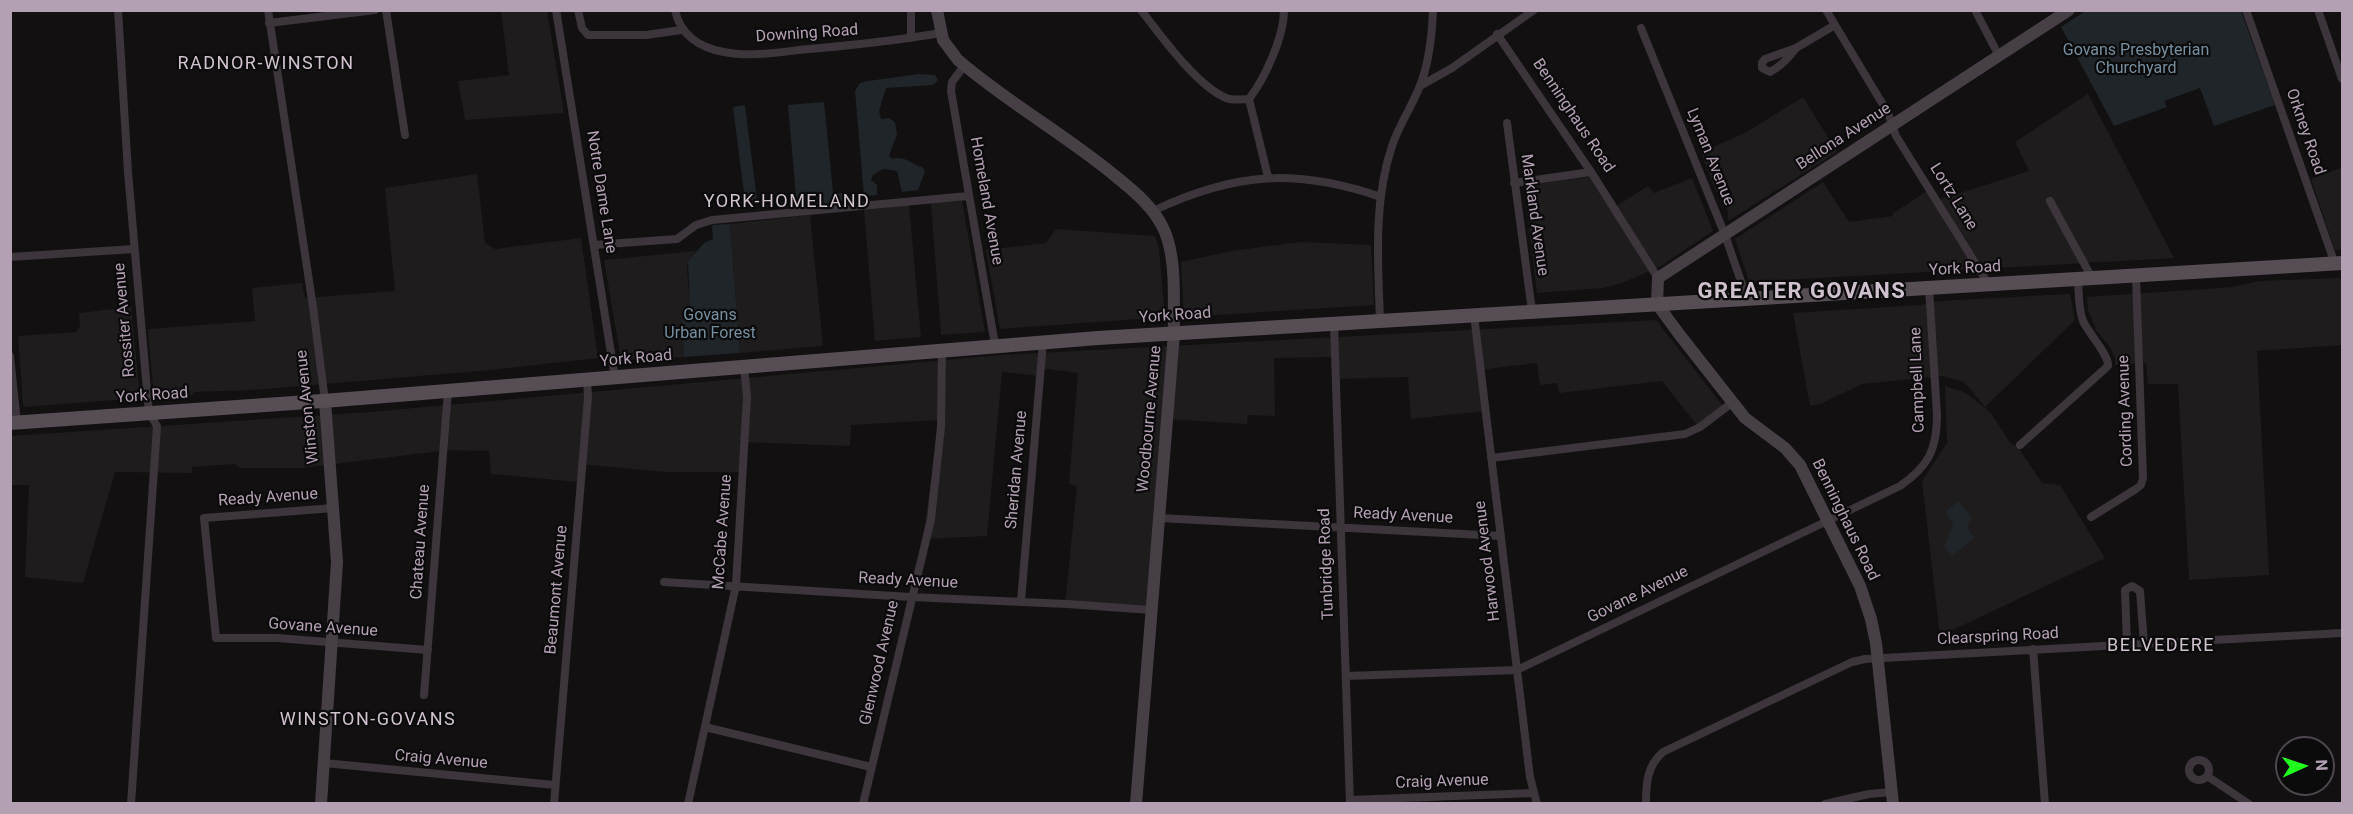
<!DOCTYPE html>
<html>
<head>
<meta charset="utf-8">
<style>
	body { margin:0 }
	#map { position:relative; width:2353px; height:814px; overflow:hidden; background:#121011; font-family:Roboto,sans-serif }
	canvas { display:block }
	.frame { position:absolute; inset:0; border:12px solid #b3a0b3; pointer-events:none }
	.north { position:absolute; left:2275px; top:736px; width:60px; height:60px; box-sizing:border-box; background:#0c0b0c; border:2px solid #4f474f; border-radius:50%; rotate:87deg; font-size:16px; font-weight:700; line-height:24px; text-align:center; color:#b3a0b3 }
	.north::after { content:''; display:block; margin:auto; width:21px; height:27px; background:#1ffc1d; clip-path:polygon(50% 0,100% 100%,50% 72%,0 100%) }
</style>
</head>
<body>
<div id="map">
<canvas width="2353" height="814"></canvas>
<div class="frame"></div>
<div class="north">N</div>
</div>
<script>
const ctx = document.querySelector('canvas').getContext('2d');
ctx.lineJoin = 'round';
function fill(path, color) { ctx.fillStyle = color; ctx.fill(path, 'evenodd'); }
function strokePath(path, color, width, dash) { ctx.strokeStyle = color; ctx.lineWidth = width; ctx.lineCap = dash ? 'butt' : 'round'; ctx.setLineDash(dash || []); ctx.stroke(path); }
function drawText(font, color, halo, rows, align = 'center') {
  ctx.font = font + ' Roboto,sans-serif'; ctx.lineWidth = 4.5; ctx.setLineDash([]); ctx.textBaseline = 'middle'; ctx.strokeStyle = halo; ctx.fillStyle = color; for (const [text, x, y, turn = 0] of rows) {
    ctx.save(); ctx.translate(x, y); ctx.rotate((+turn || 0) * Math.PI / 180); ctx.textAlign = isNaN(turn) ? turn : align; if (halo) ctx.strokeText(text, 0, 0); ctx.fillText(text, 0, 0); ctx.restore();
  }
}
fill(new Path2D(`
	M501,11H547L564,113L465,120L458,81L509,75Z
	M2088,94L2174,258L1749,282L1735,239L1823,182L1849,222L1893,216L1892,214L1930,189L1939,200L2029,171L2015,142Z
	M1803,97L1837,152L1728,221L1726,192H1716L1701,152L1745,133Z
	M2341,168L2342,249L2335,250L2311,179Z
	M477,174L485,243L495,249L581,238L598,358L490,370L252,390L194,392L193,395L154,398L148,329L255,321L252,288L302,283L305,298L395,291L385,188Z
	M1589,177L1610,210L1648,186L1654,193L1692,178L1713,231L1661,266L1622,283L1603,288L1537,293L1524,186Z
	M962,201L985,332L941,335L931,203Z
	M909,205L921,337L875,341L864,210Z
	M810,215L823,346L740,353L730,224Z
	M1056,229L1155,236L1159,248L1165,317L1000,329L986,250L1046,243Z
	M1300,242L1371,245L1374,305L1184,317L1181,262L1231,251Z
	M696,251L688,261L687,269L690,303L682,320L684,357L621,360L604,260Z
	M2339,278L2342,280V345L2257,351L2269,575L2189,580L2178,384H2148L2146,363L2115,365V358L2110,347L2096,330L2088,310L2087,297L2233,287L2259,281Z
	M2068,294H2070L2075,320L1985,407L1964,382L1943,376L1862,384L1820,404L1810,406L1793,313L1920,305L1940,301Z
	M131,307L140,398L25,407L23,405L18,336L77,332V329L80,328L79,313Z
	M1656,320L1726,410L1700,429L1662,381L1559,393L1557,383L1540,385L1537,363L1479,370L1484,411L1411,419L1408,377L1336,379L1335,357L1274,358L1275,416L1248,415L1247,424L1167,419L1150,609L1065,605L1077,486L1069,484L1078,373L1040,368L1039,376L1002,372L987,536L923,539L939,420L851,425L850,446L744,442L742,472H664L581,464L579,482L491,474L489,451L449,450L301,468H240L235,464L192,467V473L115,472L83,583L25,577L29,485H11V436L370,412L1001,355Z
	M1945,386L1966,393L1991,413L2010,443L2018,447L2042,483L2060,485L2105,558L1940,636L1922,481L1947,443Z`), '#1f1c1e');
fill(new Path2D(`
	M2087,10L2241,11L2275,105L2214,126L2200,88L2164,101L2167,107L2114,126L2061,27Z
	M919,74L935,75L938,80L933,85L886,88L879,111L881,119L889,118L895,122L897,134L889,156L892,159C904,155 911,164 922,167L925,171L918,190L902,192L897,171L883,169L873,175L871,180L877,185V195L864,196L855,91L860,83L868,81Z
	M824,102L833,192L845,194L850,198V202L797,207L788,105Z
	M745,105L757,200L745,201L733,107Z
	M730,224L740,353L684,357L682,320L690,303L688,261L705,242L713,239L712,225Z
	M1958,501L1971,517L1967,527L1974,538L1952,556L1945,548C1945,540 1951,533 1953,525L1946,512Z`), '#202529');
strokePath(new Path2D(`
	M118,10L128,172L149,413L157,426L131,804
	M268,10L313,307L325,401
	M386,10L405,135
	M556,10L615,378
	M578,10L582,28L588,35H646L681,30
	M675,10C680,35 700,48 724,52C747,57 775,53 798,50C846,46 893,41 941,33
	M911,10V38
	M1141,10C1161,36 1197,86 1226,98C1233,101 1242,99 1249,99
	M1826,10L1888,113L1896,136L1989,285
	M1975,10L1999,56
	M2246,10L2335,264
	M2318,10L2342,79
	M269,23L375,10
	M1641,28L1725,235L1747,299
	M1497,34L1591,172L1658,278
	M1796,48C1789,58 1781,66 1770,72L1762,68V63L1765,59L1796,48L1835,25
	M964,66L952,82L951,91L995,345
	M1420,86L1452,68L1534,10
	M1249,99C1265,78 1284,37 1284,10
	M1249,99L1268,177
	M1507,123L1532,311
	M1514,183L1591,172
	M2050,201L2092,278
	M1153,211C1235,172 1296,168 1381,197
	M594,245L677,239L696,225L712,220L968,196
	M10,257L134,249
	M1474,315L1530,777L1537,804
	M1380,321C1378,262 1373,203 1392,146C1399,125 1411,108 1419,88C1429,65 1432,35 1433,10
	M1334,324L1350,804
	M10,356L17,423
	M2020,445L2108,366C2109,355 2089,334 2083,321C2078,308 2079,293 2078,279
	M1491,458L1685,434L1700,427L1733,402
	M334,508L204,518L216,638H277L428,650
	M2091,517L2136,489L2141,485L2143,478L2136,276
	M1159,518L1501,536
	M664,582L911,597L1067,604L1151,610
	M1021,601L1043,342
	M2127,645L2125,590L2132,586L2140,591L2144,644
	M2033,649L2045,804
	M1346,676L1517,670L1900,486C1929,466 1937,449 1937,415L1929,288
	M424,695L448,391
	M705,727L871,767
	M2189 770a10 10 0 1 1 20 0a10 10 0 1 1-20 0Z
	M324,763L555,785
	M2207,776L2249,804
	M1350,800L1534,793
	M554,804L588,397L587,380
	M688,804L736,585L747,397L744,367
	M863,804L931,519L941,427L942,350
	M1646,804C1646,783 1647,766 1663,752L1814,680L1852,662L1865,659L2342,633
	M1825,804L1869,794L1892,792`), '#3c353b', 8);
strokePath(new Path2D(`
	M937,10L943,40L958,60C1007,102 1064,134 1114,175C1134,191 1155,208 1165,232C1177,262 1173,301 1174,333L1136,804
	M321,804L337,562L325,401
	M1893,804L1876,643L1871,619L1860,586L1800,465L1785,448L1745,418L1679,334L1657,304L1658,278L2069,10`), '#473f46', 12);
strokePath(new Path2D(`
	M10,423L336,400L1098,338L2342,263`), '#564d55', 14);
drawText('16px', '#b3a0b3', '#0c0b0c', [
	["Downing Road",807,34,-4],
	["Benninghaus Road",1573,116,56],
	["Orkney Road",2305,132,71],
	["Bellona Avenue",1844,137,-33],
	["Lyman Avenue",1710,157,68],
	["Notre Dame Lane",601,192,81],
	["Lortz Lane",1953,197,58],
	["Homeland Avenue",986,201,80],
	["Markland Avenue",1534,215,82],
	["York Road",1965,269,-3],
	["York Road",1175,316,-4],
	["Rossiter Avenue",125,320,-95],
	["York Road",636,359,-5],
	["Campbell Lane",1918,380,-92],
	["York Road",152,396,-4],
	["Winston Avenue",308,407,-96],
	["Cording Avenue",2126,411,-92],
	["Woodbourne Avenue",1150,419,-85],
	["Sheridan Avenue",1017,470,-85],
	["Ready Avenue",268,498,-4],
	["Ready Avenue",1403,516,3],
	["Benninghaus Road",1845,520,64],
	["McCabe Avenue",723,532,-86],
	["Chateau Avenue",421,542,-86],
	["Harwood Avenue",1488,561,-97],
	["Tunbridge Road",1327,564,-92],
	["Ready Avenue",908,581,3],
	["Beaumont Avenue",557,590,-85],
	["Govane Avenue",1638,595,-26],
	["Govane Avenue",323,628,4],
	["Clearspring Road",1998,637,-3],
	["Glenwood Avenue",880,663,-77],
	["Craig Avenue",441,760,5],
	["Craig Avenue",1442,782,-2]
]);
drawText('16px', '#768fa0', '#0c0b0c', [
	["Govans Presbyterian",2136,51],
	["Churchyard",2136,69],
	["Govans",710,316],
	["Urban Forest",710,334]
]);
ctx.letterSpacing = '1.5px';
drawText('18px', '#cfc1ce', '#0c0b0c', [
	["RADNOR-WINSTON",266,64],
	["YORK-HOMELAND",787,202],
	["BELVEDERE",2161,646],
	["WINSTON-GOVANS",368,720]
]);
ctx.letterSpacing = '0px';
ctx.letterSpacing = '1.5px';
drawText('bold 22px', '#cfc1ce', '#0c0b0c', [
	["GREATER GOVANS",1802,292]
]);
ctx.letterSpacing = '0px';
</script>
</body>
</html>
